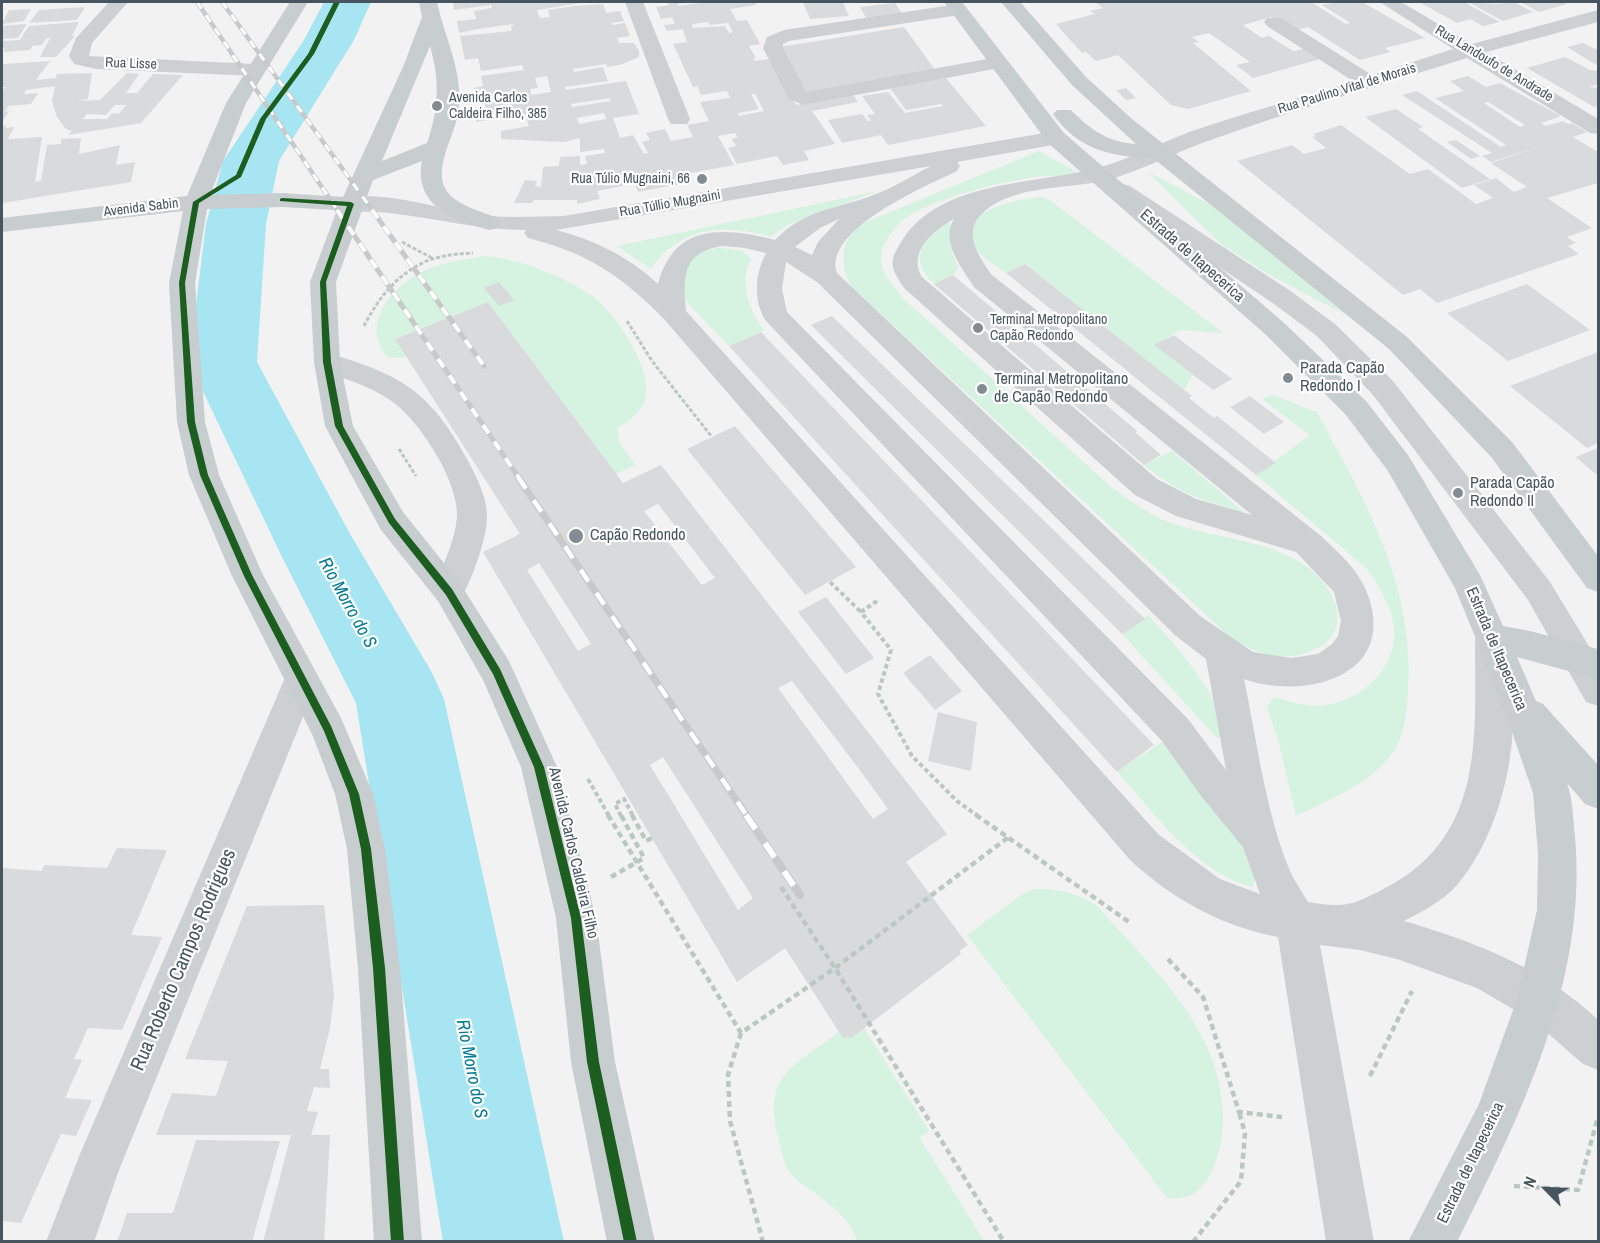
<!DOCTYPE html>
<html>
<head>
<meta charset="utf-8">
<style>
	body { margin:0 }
	#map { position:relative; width:1600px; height:1243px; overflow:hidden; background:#f2f2f2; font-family:"Archivo Narrow",sans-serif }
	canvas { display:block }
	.frame { position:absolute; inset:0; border:3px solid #475560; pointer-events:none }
	.north { position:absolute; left:1516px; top:1159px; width:60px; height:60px; -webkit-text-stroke:4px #fff; paint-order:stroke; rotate:294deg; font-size:16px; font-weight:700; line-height:24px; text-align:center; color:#475560 }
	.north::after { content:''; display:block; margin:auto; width:21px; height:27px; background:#475560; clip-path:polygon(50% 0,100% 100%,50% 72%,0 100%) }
</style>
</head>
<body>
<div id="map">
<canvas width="1600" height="1243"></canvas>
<div class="frame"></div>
<div class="north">N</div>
</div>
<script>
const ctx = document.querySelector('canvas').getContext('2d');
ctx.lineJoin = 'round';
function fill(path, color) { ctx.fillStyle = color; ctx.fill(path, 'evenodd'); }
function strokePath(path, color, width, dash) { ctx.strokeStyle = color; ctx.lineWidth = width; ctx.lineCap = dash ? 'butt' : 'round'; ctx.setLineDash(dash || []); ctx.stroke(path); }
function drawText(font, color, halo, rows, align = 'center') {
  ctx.font = font + ' "Archivo Narrow",sans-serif'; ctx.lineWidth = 4.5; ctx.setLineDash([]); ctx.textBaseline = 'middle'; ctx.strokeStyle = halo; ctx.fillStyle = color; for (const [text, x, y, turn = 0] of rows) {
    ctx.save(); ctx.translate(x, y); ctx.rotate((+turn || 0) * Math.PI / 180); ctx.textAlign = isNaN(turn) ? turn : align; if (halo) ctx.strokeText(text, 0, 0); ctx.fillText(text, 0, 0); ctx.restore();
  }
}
fill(new Path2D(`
	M1039,151L1093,181C1079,181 1065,176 1052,176C1018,176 929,199 903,220C894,228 882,243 881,255C879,271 894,287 904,299L1111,487C1129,499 1146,513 1166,521C1219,543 1302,537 1332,596C1353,638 1311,660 1275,656C1260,654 1245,646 1232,639L852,287C839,266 840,240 861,224Z
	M1148,172L1215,207L1346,315L1268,274L1221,244Z
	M878,191L787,225L771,237C724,223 680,226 651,269L617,246Z
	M1041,197L1050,200L1223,333L1180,330L1155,345L1193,375L1184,390L1025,264L1006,273C994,264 973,253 970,237C964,209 1023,198 1041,197Z
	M948,222L954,226C948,242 950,253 959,267L953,275L934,284C906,256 924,241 948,222Z
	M719,248L741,250L752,259C737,280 750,313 764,330L729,346L683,298C685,268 684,252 719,248Z
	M485,256C521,259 563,276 592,296C615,312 654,369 645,399C641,413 629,421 617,428L621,445L635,465L616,474L488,302L396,338L407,357L389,358C356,324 396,282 430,268C448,262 467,259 485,256Z
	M1272,395L1317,412C1365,502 1415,584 1408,690C1407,713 1405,736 1391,755C1368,785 1329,800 1296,816L1279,743L1267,706L1275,697C1291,702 1309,708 1325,705C1358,701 1390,674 1394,640C1397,615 1380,587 1366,568L1256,475L1310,435L1262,399Z
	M1172,451L1245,513C1201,499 1180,495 1144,465Z
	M1148,615C1181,651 1214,688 1228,736L1217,738L1122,634Z
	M1167,739L1220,805L1258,873L1252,887C1195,872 1155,813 1117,772Z
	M1034,889C1058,888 1077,893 1097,906C1152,968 1222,1028 1223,1117C1223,1135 1220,1153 1212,1170C1203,1190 1190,1201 1167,1198L967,935L1018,897Z
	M864,1028L929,1131L920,1138L984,1241H857C847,1210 817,1197 794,1177C784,1169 782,1152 779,1140C761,1074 793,1067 839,1032L844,1039L848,1035L850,1038Z`), '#d5f3e0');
fill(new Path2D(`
	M324,2H371L354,40L279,161L266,224L257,362L349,532L431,671L444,699L564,1242H443L356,703L281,555L189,362L206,224L223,161L304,40Z`), '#a7e5f3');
fill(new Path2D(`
	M453,2H587L537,10L540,18L550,17L548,10L574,6L603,4L606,13L620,11L624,21L611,23L612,25L625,23L630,36L617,38L619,43H634L639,51V57L620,65L607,67L606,64L573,69L574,72L603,67L608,81L565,87L566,90L626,81L639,114L613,118L620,138L633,135L644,154L648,153L642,142L650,140L646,133L665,129L671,141L693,137L687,125L709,121L700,102L730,98L727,91L701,95L697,86L693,87L673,44L687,42L684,33L683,29L667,31L664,25L675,24L672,17L661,19L656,7L669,5L667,2H686L678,4L679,6L707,2H755L756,5L730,9L737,21L747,20L760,44L749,46L756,58H753L755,61L769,59L796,105L853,95L858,102L812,111L835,144L804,151L809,160L783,165L777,156L737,164L728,148L736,146L732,139L738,137L735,133L718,136L734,165L686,174L690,182L638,192L632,177L633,184L597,191L600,199L577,204V200H534L532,203H514L525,180L537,181L535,186L541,187L543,167L559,166L560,157L580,156V165L587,164L585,156L605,153L604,149L580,152V138L565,142L501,139V131L529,126L525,114L476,122L475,113L487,111L484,102L474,104V88L483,86L481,76L524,70L522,65L481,71L478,58L465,60L460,36L512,31L511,26H513V24L478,29L459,33L457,21L476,19L474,11L492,8L491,5L454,10ZM708,22L710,25L728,23L733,32L729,33L725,26L693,28L692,24ZM547,76L551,92L531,95L530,89L538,88L535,78ZM751,94H755L764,111L739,116L738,113L759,109ZM610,98L611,101L572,107L571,104ZM604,113L606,119L579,124L577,118Z
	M803,2H843L849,16L810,19Z
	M1095,2H1311L1346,24L1350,23L1322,5L1338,2H1362L1425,38L1385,48L1390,52L1360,60L1308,27L1292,31L1271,17L1243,25L1262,38L1269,36L1293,51L1304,49L1320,59L1253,78L1236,65L1250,62L1209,33L1192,37L1199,42L1193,43L1251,91L1188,109L1171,105L1118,55L1096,61L1086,52L1082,53L1056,24L1095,14L1090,11L1103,8Z
	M1419,2H1464L1500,22L1483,26L1470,19L1457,23Z
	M1468,2L1498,4L1514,2L1533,12L1503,21Z
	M1520,2H1563L1567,4L1539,12Z
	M895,3L903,15L868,21L860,7Z
	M85,7L77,20L29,23L39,10Z
	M31,9L24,21L2,24L9,10Z
	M79,22L72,36H75L56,57H40L50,38H47L42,45L32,46L30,50L3,52L5,49L2,47V41L20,40L29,26Z
	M27,24L18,38L2,39V26Z
	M904,27L936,71L806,93L780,47Z
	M1583,43L1595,49L1598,48V66L1567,47Z
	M1565,57L1590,70L1598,71V84L1589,87L1598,88V106L1594,107L1527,68Z
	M50,61L36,80L56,78L57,74L92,73L88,99L77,101L100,100L127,73L139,74L126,93H137L153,74L183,75L141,123L68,135L72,131L66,129L57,117L52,101L55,86L26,90L24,94L38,93L31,104L8,106L5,112L9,111L2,122V92L5,87H2V64ZM115,105H126L119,114L112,113L107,119H83L87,114L106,115Z
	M1468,76L1486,87L1500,83L1561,116L1541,123L1546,126L1563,121L1568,124L1572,123L1587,132L1573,137L1598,152V183L1547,198L1592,228L1567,237L1576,243L1568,246L1579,254L1437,303L1420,289L1403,295L1237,161L1292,145L1304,154L1326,148L1312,137L1316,136L1313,134L1341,125L1410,174L1428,169L1476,204L1493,198L1474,185L1496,178L1514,192L1527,187L1491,163L1547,144L1491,162L1482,156L1492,153L1402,95L1417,91L1501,147L1506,145L1435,98L1464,91L1450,81ZM1488,102L1525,125L1520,127L1484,103Z
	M946,78L986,126L888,145L881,135L842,143L828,120L862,114L868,121H871L867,115L875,114L862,96L888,92L905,113L943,106L941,104L906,110L890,88Z
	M1126,88L1136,98L1126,100L1116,90Z
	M1396,109L1423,127L1418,129L1490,179L1462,188L1365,117Z
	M7,125L5,128L14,127L8,139L42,137L35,182L41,181L47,145L61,144V139L81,138L79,154L120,145L116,165L135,162L131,182L2,203V126Z
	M1456,140L1480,156L1471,159L1447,142Z
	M1025,264L1192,396L1189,398L1214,418L1217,416L1276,463L1256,475L1006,273Z
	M953,275L1137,431L1136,433L1161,455L1144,465L934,284Z
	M499,282L514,300L499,306L484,288Z
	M1527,284L1590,330L1508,361L1447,313Z
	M488,302L623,483L661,465L947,834L906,862L968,945L959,951L961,954L850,1039L848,1036L844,1039L839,1032L785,948L737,982L483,552L520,534L395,339ZM658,504L715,578L702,585L644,511ZM539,563L591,644L578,651L527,570ZM792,681L868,781L888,809L873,819L778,688ZM663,757L753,898L738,910L650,765Z
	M832,316L1034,511L1145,619L1122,634L811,325Z
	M761,332L968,549L1154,745L1117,772L729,346Z
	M1174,335L1224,373L1232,379L1213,390L1154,345Z
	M1598,352V443L1587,448L1510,386Z
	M1250,396L1284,422L1264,434L1230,407Z
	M735,426L856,567L805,595L687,449Z
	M1598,448V476L1576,457Z
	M826,597L874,658L846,674L798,612Z
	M930,655L962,691L935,710L903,673Z
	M938,712L977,722L971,771L928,761Z
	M117,848L167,850L131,935L162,937L122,1030L88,1028L74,1059L82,1060L65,1098L92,1100L76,1136L61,1134L21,1223L2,1221V868L42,871L44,865L107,868Z
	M324,905L334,996L330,1028L320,1069H329L330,1088L314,1087L307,1111L318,1112L311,1135H330L324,1242H263L291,1135H156L172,1093L216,1096L228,1061L185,1059L247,906Z
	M196,1140L280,1141L252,1242H117L127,1213H173Z`), '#d9dadc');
strokePath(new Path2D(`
	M402,242L432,258
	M627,321L652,361L712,437
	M364,326C379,296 404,265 440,257C450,254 462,254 473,253
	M399,449L416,476`), '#bac8c2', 3, [4, 2]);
strokePath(new Path2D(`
	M830,582L861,612
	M877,601L861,612L891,650L878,694L912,756L957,801L978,816
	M588,779L609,816
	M621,816L615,804L624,799L633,816`), '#bac8c2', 4, [4.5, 3]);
strokePath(new Path2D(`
	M608,815L741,1033L835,968L1010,836
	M632,815L646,841L652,838
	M976,815L1129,922
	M611,877L644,858L621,815
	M781,887L835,968L1004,1242
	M1168,959L1203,997L1239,1112L1282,1117
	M741,1033L728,1075L730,1121L763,1242
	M1370,1076L1412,991
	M1514,1186L1578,1190L1598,1117
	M1193,1242L1241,1181L1245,1133L1239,1112`), '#bac8c2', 4.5, [6, 4]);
fill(new Path2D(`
	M109,2H128L92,43L89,56L255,64L262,66L265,70L262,74L255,76L96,69L74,64L69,56L76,38Z
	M625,2H643L690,119L687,124H671L668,119Z
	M1380,2H1401L1472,44L1598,10V22L1486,52L1598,119V134L1590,133L1467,58C1381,85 1293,110 1208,141C1172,153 1135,175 1097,182C1061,189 1004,186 978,218C964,236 981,260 992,275L1321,536C1340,554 1361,572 1369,598C1395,678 1303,700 1244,679C1257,741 1265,808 1288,866C1293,879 1301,890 1308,902C1347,909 1355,904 1389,886C1486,834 1475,732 1475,639L1480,629L1492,625L1504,629L1509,639C1510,673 1514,707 1512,740C1508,789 1489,848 1457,885C1443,901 1423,911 1404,921C1473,941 1546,969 1598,1020V1070L1583,1064L1535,1022L1477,988L1397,959L1360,950L1320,945L1374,1242H1326L1278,937C1221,926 1174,900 1131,861L664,319C621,275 587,253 528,238L524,233L526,230C479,230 435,218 389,213C373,211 358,213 343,209L339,204L343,199C386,188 445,212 490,216C514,218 540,216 564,216L1056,131L1064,133L1067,138L1064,143L957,162L960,166L957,171C926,186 822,230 837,273L1200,616L1253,652L1291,658L1318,654L1332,644L1338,636L1341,621L1334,592L1296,552L1176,516L1135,495L904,288C890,266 888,262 903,239C941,181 1035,184 1094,169C1128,160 1160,143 1192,131C1245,113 1300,98 1353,81L1267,26L1264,22L1267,18H1281L1372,75L1453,49ZM931,166C913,175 895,187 876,194C837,210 807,207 775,240C723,227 674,223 658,284C629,257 595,240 556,230ZM839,219L818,242L812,255L795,247L820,228ZM954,219C940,242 962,268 974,287L1252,515L1196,499L1157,479L922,277C907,251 934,231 954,219ZM723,246L745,248L766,253C755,274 753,301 766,321L1162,741L1201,796L1243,847L1260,894L1220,879L1159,835L686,311C683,276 682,252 723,246ZM786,262L817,282L1176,636L1206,659L1226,770L1188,719L787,312L782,289Z
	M959,4L968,10L966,14L789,41L783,44V48L806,92L998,57L1005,59L1008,63L1005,67L803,105L789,99L763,48L767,37L784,30Z
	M1122,184L1130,186L1292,292L1335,324L1393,381L1550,582L1598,661V706L1586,702L1528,600L1373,395L1317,336L1274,304L1114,196L1111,191L1114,186Z
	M327,353C400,374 430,391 467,459C476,476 486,495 487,514C488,538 471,581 460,601L449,605L438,601L433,592C441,568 455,542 457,517C459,482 419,419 390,400C368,385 342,378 317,369L314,362L317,355Z
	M301,665L313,669L318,680L119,1170L94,1242H46L80,1154L284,680L289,669Z`), '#cdd0d3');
fill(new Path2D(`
	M290,2H308L246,103L210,195L282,193L343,197L403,67L422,17L419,2H437C445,39 465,75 458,114C454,136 433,169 446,190C455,205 483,212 498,218L502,223L498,228L490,230C454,221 413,205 422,161L373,180L336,282L340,362L353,426L403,512L460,583L509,661L557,767L596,918L615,1062L655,1242H607L571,1062L556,918L521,767L483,680L438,601L381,530L325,426L314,362L310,282L337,210L282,207L207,209L195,283L205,422L219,475L262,573L341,718L373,794L385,849L400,968L422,1242H374L358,968L347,849L335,794L312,734L232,576L189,475L177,422L169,283L183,211L2,232V218L187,196L226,103ZM430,46C440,81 439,109 427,143L382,161Z
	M944,2H962L1064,133L1283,322L1366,401L1408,455L1480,575L1503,626L1530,631L1598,649V679L1517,657L1536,701L1543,704L1598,765V809L1585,804L1567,783C1573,800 1573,819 1575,837C1588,980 1520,1117 1457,1242H1408L1479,1104L1517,999L1537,910L1538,854L1533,793L1501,700L1455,588L1388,471L1346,415L1265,334L1048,143Z
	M1001,2H1020L1086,77L1132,119L1407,337L1512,442L1598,556V592L1587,588L1492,458L1389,349L1153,158C1112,157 1078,150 1053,114L1057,110H1071C1091,130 1107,142 1136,144L1072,85Z`), '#c8cdd0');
const railFar3 = new Path2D(`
	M197,2L338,211
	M222,2L373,211`);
const railFar2 = new Path2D(`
	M337,210L519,478
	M372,210L484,366`);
const railFar1 = new Path2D(`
	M518,477L747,816`);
const rail = new Path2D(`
	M746,815L800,895`);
strokePath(railFar3, '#c7c9cb', 4.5);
strokePath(railFar2, '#c7c9cb', 5);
strokePath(railFar1, '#c7c9cb', 7);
strokePath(rail, '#c7c9cb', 8);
strokePath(railFar3, '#fff', 3, [8]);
strokePath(railFar2, '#fff', 4, [10]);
strokePath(railFar1, '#fff', 4.5, [14]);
strokePath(rail, '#fff', 6, [17]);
fill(new Path2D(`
	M334,2H340L314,54L266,119L241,177L199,203L185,283L195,422L208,475L252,575L331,726L359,794L371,849L385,968L404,1242H391L373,968L361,849L349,794L324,731L244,576L200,475L187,422L179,283L193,202L236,175L260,119L308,54Z
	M282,198L351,202L354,204L326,282L331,362L343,426L395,519L452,589L500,669L544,767L581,918L599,1062L637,1242H624L587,1062L571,918L534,767L493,674L446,595L389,523L335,426L323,362L320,282L347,206L280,201V199Z`), '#1b5e20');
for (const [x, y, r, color] of [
	[437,106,6,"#838c93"],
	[702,179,6,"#838c93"],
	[978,328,6,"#838c93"],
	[1288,378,6,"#838c93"],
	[982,389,6,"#838c93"],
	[1458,493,6,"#838c93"],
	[576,536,8,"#838c93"]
]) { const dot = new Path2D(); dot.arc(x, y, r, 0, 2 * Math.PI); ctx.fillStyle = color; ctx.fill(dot); strokePath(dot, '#fff', 2); }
drawText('14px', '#475560', '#fff', [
	["Rua Lisse",131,64,2],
	["Rua Landoufo de Andrade",1494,64,31],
	["Rua Paulino Vital de Morais",1347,89,-17],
	["Rua Túllio Mugnaini",670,204,-10],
	["Avenida Sabin",141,208,-7]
]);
drawText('14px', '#475560', '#fff', [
	["Avenida Carlos",449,98],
	["Caldeira Filho, 385",449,114],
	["Rua Túlio Mugnaini, 66",690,179,"right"],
	["Terminal Metropolitano",990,320],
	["Capão Redondo",990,336]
], 'left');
drawText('16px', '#475560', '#fff', [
	["Estrada de Itapecerica",1192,256,41],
	["Estrada de Itapecerica",1496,649,67],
	["Avenida Carlos Caldeira Filho",573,853,77],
	["Estrada de Itapecerica",1471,1163,-64]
]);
drawText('16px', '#475560', '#fff', [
	["Parada Capão",1300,369],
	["Redondo I",1300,387],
	["Terminal Metropolitano",994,380],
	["de Capão Redondo",994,398],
	["Parada Capão",1470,484],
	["Redondo II",1470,502],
	["Capão Redondo",590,536]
], 'left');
drawText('italic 18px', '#057b97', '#fff', [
	["Rio Morro do S",347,603,61],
	["Rio Morro do S",471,1069,79]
]);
drawText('20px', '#475560', '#fff', [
	["Rua Roberto Campos Rodrigues",184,960,-67]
]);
</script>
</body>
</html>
